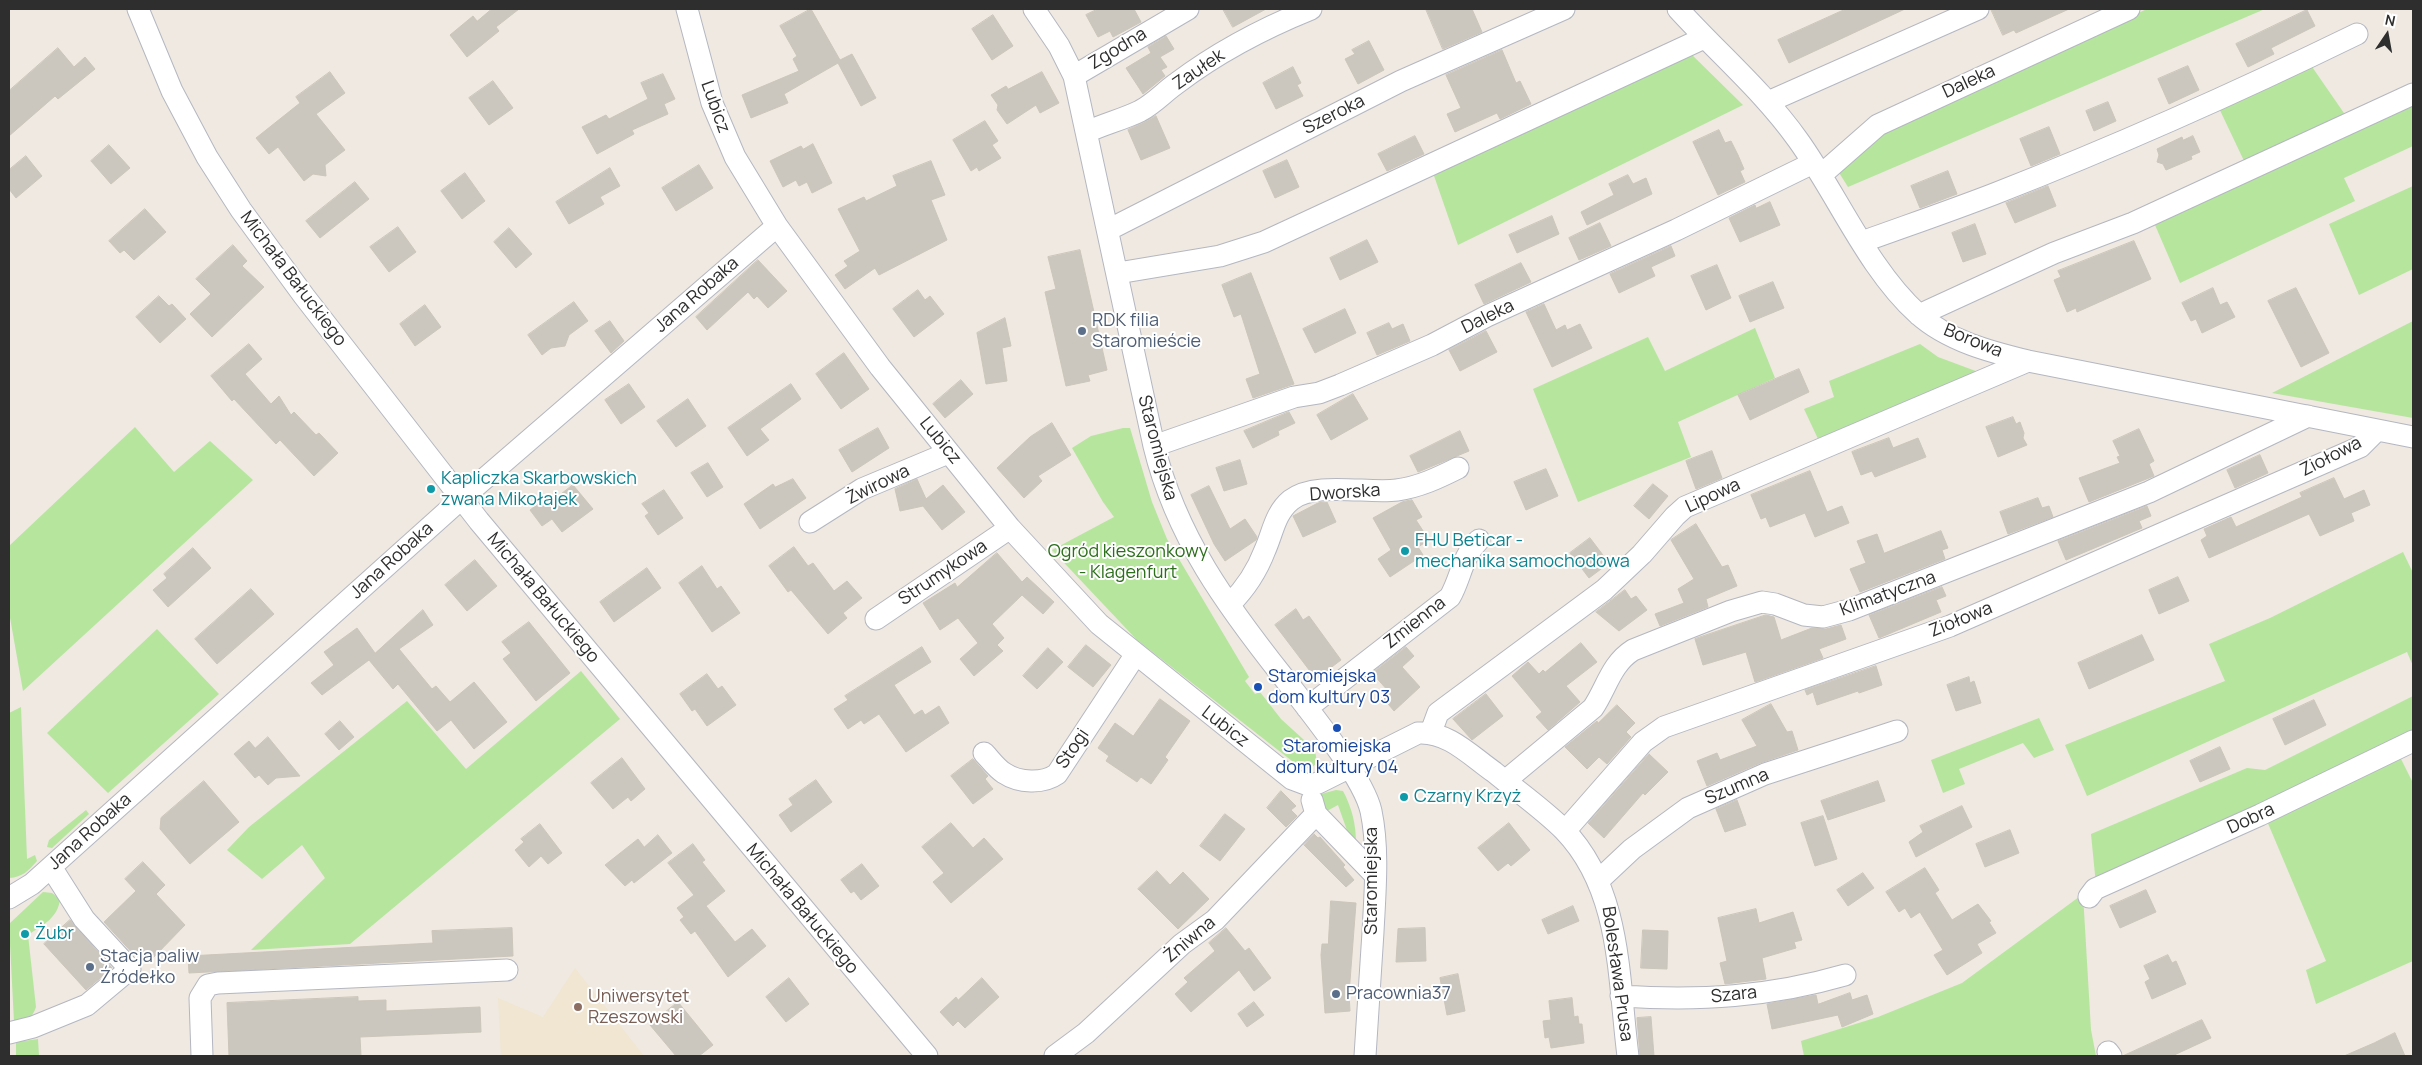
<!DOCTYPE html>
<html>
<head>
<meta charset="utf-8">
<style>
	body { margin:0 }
	#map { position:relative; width:2422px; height:1065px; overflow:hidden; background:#efe9e1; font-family:Manrope,sans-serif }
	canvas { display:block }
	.frame { position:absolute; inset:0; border:10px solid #2e2e2e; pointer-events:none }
	.north { position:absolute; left:2362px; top:10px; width:50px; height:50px; -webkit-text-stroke:4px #fff; paint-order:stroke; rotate:12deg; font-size:14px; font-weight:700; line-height:20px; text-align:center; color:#2e2e2e }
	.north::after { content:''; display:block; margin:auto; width:18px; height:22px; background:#2e2e2e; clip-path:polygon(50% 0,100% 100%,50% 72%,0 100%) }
</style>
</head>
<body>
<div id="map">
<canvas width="2422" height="1065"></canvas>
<div class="frame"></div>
<div class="north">N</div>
</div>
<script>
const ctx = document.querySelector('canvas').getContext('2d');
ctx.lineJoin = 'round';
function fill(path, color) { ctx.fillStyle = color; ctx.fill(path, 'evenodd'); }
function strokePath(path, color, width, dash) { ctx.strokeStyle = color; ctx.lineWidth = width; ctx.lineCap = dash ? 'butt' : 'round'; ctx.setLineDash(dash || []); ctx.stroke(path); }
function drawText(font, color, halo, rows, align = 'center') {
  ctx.font = font + ' Manrope,sans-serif'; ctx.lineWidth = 4; ctx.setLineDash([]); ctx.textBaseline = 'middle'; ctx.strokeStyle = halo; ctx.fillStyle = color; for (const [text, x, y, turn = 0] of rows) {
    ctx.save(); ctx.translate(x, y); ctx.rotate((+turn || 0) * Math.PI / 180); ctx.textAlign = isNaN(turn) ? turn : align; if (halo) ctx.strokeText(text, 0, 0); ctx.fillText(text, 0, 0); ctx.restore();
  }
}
fill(new Path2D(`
	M575,968L644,1056H501L498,998L543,1017Z`), '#f0e6d1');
fill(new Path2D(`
	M2147,9H2265L1848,187L1838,171L1863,144L1920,113Z
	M1688,51L1743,105L1458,245L1432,170Z
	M2308,61L2346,116L2246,165L2217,104Z
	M2413,102V146L2344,178L2355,201L2180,283L2152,218Z
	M2413,186V269L2359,295L2329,224Z
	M2413,321V418L2272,393Z
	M1755,328L1775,378L1678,422L1691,457L1578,502L1533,389L1648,337L1665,371Z
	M1920,344L1938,357L1981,373L1819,441L1804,409L1834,397L1829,381Z
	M135,427L174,472L210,441L253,480L23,691L9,612V546Z
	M1123,428H1130L1152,502L1167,539L1249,677L1245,681L1255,694L1260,692L1281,719L1315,750L1317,763L1311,768H1301L1137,640L1052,550L1114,517L1103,502L1072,448L1091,436Z
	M2403,552L2413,573V666L2407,652L2087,796L2065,745L2225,681L2209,644L2270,618Z
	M157,629L219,694L108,793L47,733Z
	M581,671L620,719L350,944L251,950L325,878L302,845L262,879L227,850L249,827L407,701L466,769Z
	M2413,696V733L2096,885L2091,834L2247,768L2265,770Z
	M21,707L27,859L35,855L37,861C28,871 23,877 9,878V713Z
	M2039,718L2054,750L2034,758L2023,743L1959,769L1965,784L1943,793L1931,760Z
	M2400,757L2413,783V961L2316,1004L2306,970L2326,961L2267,821Z
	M1336,790L1343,791C1352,808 1356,824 1356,843L1349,836L1338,805L1325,812L1320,797L1321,794Z
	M86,810L89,814L52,848L47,847L49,840Z
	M43,892L52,893L60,899C58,918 43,925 28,935L36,1007C32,1019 26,1020 14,1022L9,924Z
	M2083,894L2091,1030L2096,1056H1804L1801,1041L1878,1017L1962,983Z
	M38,1039L39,1056H16V1042Z`), '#b6e59e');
const building = new Path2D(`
	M492,9H519L496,27L499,31L467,57L450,35L473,16L477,21Z
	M811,9L840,60L852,54L876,98L861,106L838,63L784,94L788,103L751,118L742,95L799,71L793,59L797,56L780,26Z
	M1098,9H1134L1141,22L1113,37L1110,31L1098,37L1086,15Z
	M1223,9H1266L1233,27Z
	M1426,9H1472L1482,32L1443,49Z
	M1846,9H1905L1789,63L1778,40Z
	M1991,9H2069L2016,33L2014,30L2003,35Z
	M2307,10L2315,26L2271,48L2274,54L2248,67L2236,44Z
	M993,15L1013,46L992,60L972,29Z
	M1166,36L1174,49L1160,57L1167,67L1161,70L1165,76L1143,94L1126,68L1151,53L1148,47Z
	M1369,41L1384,70L1358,84L1345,59L1355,54L1352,50Z
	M58,48L74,67L85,57L95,69L58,99L55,96L9,136V91Z
	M1502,50L1516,83L1520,81L1531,104L1500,119L1497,113L1455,132L1447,114L1461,108L1446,75Z
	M2188,66L2199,90L2169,104L2158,79Z
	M1293,67L1301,83L1297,85L1303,96L1276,109L1263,83Z
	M330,72L345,93L316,114L345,150L325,165L326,176L313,174L304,181L278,147L269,154L256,138L300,103L296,97Z
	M1042,72L1059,103L1040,113L1036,105L1007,124L997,110L998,105L991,95L1006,86L1008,89Z
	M663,74L675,99L664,104L668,114L632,130L634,134L597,154L582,127L606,115L609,119L648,99L641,83Z
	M493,81L513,108L489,125L469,98Z
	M2108,102L2116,121L2094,131L2086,111Z
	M1156,116L1170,148L1141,160L1128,130Z
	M985,121L998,141L992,145L1001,158L979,171L977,167L971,171L953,140Z
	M2049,127L2060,154L2031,166L2020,139Z
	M1719,130L1725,143L1731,141L1738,155L1744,169L1740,171L1745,182L1718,195L1693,142Z
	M1415,136L1424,154L1387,171L1378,154Z
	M2193,136L2200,152L2191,156L2192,159L2166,170L2163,164L2157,162L2159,155L2157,149L2182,137L2183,140Z
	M813,144L832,183L812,193L807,182L799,186L796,180L783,187L770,161L801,146L803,149Z
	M109,145L130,168L111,184L91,161Z
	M26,156L42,176L16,198L9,189V170Z
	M1287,160L1299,187L1275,198L1263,171Z
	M931,161L945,195L931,200L947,240L879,275L875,268L845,289L835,275L848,266L844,261L860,251L838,209L864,197L866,201L897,186L893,176Z
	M699,165L713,188L676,211L662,188Z
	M610,168L620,186L600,197L604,204L569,224L556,202Z
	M1948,171L1957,194L1920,208L1911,186Z
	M465,173L485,201L462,219L441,191Z
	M1628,175L1633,184L1646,178L1652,194L1587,225L1581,212L1614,195L1609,184Z
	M355,182L369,199L320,238L306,221Z
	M2048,186L2056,206L2015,223L2006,203Z
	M1770,202L1780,225L1740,242L1729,218L1755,205L1756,208Z
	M145,209L166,232L134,260L124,250L120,253L109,241Z
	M1552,216L1559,234L1517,253L1509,235Z
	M1600,223L1611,246L1579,260L1569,238Z
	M1975,224L1986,254L1963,262L1952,233Z
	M398,227L416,252L389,272L370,247Z
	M509,228L532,254L516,268L494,242Z
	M1367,240L1378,262L1340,280L1330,258Z
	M2134,241L2151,279L2077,312L2076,308L2067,312L2054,280L2061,277L2058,271Z
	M233,245L247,261L242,266L264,287L212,337L190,314L211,294L196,279Z
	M1671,246L1675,256L1651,267L1655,276L1619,293L1610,274Z
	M1080,250L1107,370L1088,375L1090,381L1066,386L1045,292L1056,289L1048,257Z
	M758,260L787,291L768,308L757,296L754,299L748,292L707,330L696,317Z
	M1521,263L1531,282L1484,304L1475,285Z
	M1717,265L1731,298L1706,310L1691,276Z
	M1251,273L1294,384L1253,398L1246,379L1260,374L1241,314L1234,317L1222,285Z
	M1773,282L1784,308L1750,322L1739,296Z
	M2213,288L2220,305L2227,302L2235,317L2202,333L2196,319L2191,321L2182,303Z
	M2296,288L2329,353L2301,367L2268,301Z
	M918,290L925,300L930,296L944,314L914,337L893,309Z
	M159,296L169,306L172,304L186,319L160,343L136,317Z
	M574,302L588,321L569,335L565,346L551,348L542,355L528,335Z
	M1544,304L1556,330L1565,325L1567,330L1580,324L1592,348L1552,367L1526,312Z
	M425,305L441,327L415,346L400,324Z
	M1345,309L1356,333L1315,353L1303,329Z
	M1005,318L1011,346L1002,348L1007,381L986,384L977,333Z
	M610,321L624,341L611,353L595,331Z
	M1389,323L1392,329L1403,324L1410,341L1377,355L1367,333Z
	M1486,331L1497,352L1460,371L1449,350Z
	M249,344L262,359L245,374L271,404L279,396L291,415L294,412L316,435L319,433L338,453L314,476L280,440L276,444L234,399L232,401L211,376Z
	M844,353L869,389L841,409L816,374Z
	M1799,369L1809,392L1750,420L1738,395Z
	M961,380L973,394L945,418L933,404Z
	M629,384L645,407L621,424L605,400Z
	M791,384L801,399L760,429L769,440L747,456L728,428Z
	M1353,394L1368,419L1331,440L1317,415Z
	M688,399L706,426L676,447L657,421Z
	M1289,412L1295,423L1278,431L1279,435L1253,448L1244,431Z
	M2013,417L2016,424L2020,422L2024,433L2023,438L2027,445L1998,457L1986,427Z
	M1052,423L1071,455L1038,476L1042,481L1024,498L997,468L1030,437Z
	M878,428L889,448L852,472L839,450Z
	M2139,429L2154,461L2149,464L2154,476L2089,502L2079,478L2120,463L2117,457L2120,456L2113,441Z
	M1460,431L1469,451L1418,472L1410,456Z
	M1889,438L1893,448L1918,438L1926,457L1875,477L1872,471L1861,475L1852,452Z
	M1712,451L1722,478L1696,489L1686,461Z
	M2260,455L2268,473L2235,488L2227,470Z
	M1240,460L1247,484L1224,491L1216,468Z
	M708,463L723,487L707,497L691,473Z
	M1546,469L1558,496L1526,510L1514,482Z
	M1810,471L1827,512L1842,506L1849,523L1815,537L1805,513L1770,527L1766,517L1761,519L1751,495Z
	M2334,478L2344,499L2364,490L2370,505L2351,513L2354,521L2320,536L2309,514L2209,558L2201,540L2207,536L2204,529L2231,517L2236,527L2302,497L2300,493Z
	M793,479L806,498L760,529L744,504L773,484L775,487Z
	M917,479L926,499L943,485L965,512L942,530L923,506L900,511L895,489Z
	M1653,484L1668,496L1649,519L1634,506Z
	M573,485L593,509L562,532L552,519L542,526L530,510L546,498L549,503Z
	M1209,486L1230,529L1245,519L1257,537L1256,540L1225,561L1214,544L1191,495Z
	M664,490L683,518L658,535L645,516L649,513L642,504Z
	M2038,498L2042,508L2049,506L2053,517L2008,534L2000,512Z
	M1412,500L1422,517L1416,520L1429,540L1418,547L1423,555L1390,577L1378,559L1391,550L1373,518L1402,502Z
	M1327,502L1336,522L1303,537L1293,516L1318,503Z
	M2147,506L2151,516L2139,521L2142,528L2066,560L2058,541Z
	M1696,524L1722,567L1728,565L1737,586L1706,599L1708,607L1660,626L1655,614L1684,603L1678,589L1694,579L1671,540Z
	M1941,531L1948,548L1942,550L1945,559L1860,592L1850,569L1866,563L1857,541L1877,534L1884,553Z
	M1590,538L1609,563L1589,578L1570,553Z
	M794,547L808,566L813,563L834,591L847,581L862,598L843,613L847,618L828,634L791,590L788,592L769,566Z
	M193,548L211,568L168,607L153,590L167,578L164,574Z
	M997,553L1022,582L1027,577L1054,602L1043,614L1022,595L992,624L1004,638L997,645L1003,651L974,676L960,659L978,643L958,618L940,630L923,603L955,583L957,587Z
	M475,560L497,586L467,611L445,585Z
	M702,566L717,589L721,586L740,613L712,632L679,583Z
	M647,568L661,588L614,622L600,602Z
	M2178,577L2189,601L2159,614L2149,590Z
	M1942,587L1946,596L1936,600L1941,612L1879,638L1869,615Z
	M251,589L274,614L217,664L195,639Z
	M1625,590L1631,599L1636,596L1647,610L1619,631L1596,612Z
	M1296,609L1303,620L1309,616L1341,660L1316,679L1275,625Z
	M423,610L433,625L399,649L432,689L436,686L450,702L474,682L507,722L474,749L451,720L437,731L398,684L393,689L369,660L322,695L311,683L334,665L324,652L357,628L375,653Z
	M1766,615L1774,617L1781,640L1812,628L1826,629L1841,625L1846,639L1819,649L1823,658L1755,682L1746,652L1703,665L1695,639Z
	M529,622L570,673L536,701L503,659L511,653L502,642Z
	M2142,635L2154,660L2089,689L2078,663Z
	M1581,643L1597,662L1566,686L1580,702L1548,730L1536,717L1542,712L1512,676L1528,662L1539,674L1543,670L1545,672Z
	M1086,645L1111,665L1093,687L1068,667Z
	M922,647L931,662L894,685L914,715L922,710L925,715L939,706L949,723L906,752L879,714L864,724L861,720L848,729L834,709L848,700L845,696Z
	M1406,647L1414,656L1402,667L1420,687L1394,711L1384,699L1390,693L1372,673Z
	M1048,648L1063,662L1037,689L1023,676Z
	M1876,666L1882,685L1859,693L1858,691L1817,705L1813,692L1807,695L1805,690Z
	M707,674L718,689L722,686L736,705L707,726L695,709L692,711L680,694Z
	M1969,677L1970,683L1974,681L1981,703L1956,711L1947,685Z
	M1486,694L1503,716L1472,740L1453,719Z
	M1160,699L1190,721L1165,757L1168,760L1151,784L1141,777L1137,782L1106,761L1109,756L1098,748L1115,723L1133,736Z
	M2314,700L2326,725L2285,745L2273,719Z
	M1771,704L1787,732L1792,731L1798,750L1760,763L1707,786L1697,761L1717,753L1720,760L1757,746L1742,720Z
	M1617,705L1635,723L1626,732L1631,737L1607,764L1599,757L1587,769L1565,747L1597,721L1598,723Z
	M340,721L354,737L339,750L325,734Z
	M268,737L300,776L276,778L268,785L259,775L255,778L234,754L249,741L255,748Z
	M2220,747L2230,769L2200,782L2190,761Z
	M1649,754L1668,772L1645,795L1643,793L1604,838L1588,823Z
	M622,758L645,789L631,801L628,797L613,809L591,783Z
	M973,759L988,776L985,779L993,789L973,804L951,776Z
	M816,780L832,802L791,832L779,815L793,805L789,799Z
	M204,781L239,822L190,864L160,829L161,818Z
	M1878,781L1885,801L1828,820L1821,801Z
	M1281,791L1296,806L1291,810L1297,816L1286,827L1267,808Z
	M1737,800L1746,825L1725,832L1716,809Z
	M1962,806L1972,827L1916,857L1909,842L1923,832L1920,826Z
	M1225,814L1245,829L1220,861L1200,846Z
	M1823,816L1837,859L1815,866L1801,823Z
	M951,823L973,848L984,838L1003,859L951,903L933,882L944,873L922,847Z
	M1509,823L1530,850L1511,866L1508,863L1498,871L1478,848Z
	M540,824L562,853L548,864L541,856L529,867L515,850L524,842L521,839Z
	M2010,830L2019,853L1985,867L1976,844Z
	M1314,834L1318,838L1320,837L1345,865L1343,867L1354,880L1346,887L1304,845Z
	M658,835L672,853L634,883L632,880L625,886L605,865L638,839L644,847Z
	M693,844L705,860L702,862L725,891L706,906L735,942L752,929L766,946L728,977L695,931L691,934L680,920L684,917L677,908L694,895L668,863Z
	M143,862L165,885L156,894L185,925L153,958L136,957L104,922L136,891L125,879Z
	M862,864L879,886L861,900L854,891L851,893L841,880Z
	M1925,868L1939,890L1935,893L1952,920L1978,904L1991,921L1989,922L1996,933L1977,944L1982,953L1947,975L1934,955L1943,950L1920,912L1911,918L1905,908L1899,912L1886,892Z
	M1157,871L1170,885L1183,872L1209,899L1178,929L1138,889Z
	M1863,873L1874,888L1848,906L1837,890Z
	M2146,890L2156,912L2120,928L2110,906Z
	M1331,901L1356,903L1349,994L1350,1011L1325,1013L1321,955L1322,944H1328Z
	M1573,906L1579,921L1548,934L1542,920Z
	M1756,909L1759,923L1793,912L1802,940L1794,942L1796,948L1762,958L1766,979L1725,984L1720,963L1727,961L1718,918Z
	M70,920L112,968L86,990L44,944Z
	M512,928L513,956L189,973L188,956L433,943L432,931Z
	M1226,928L1245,951L1249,948L1271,978L1254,991L1239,970L1191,1012L1175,994L1188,982L1184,978L1215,951L1209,943Z
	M1425,928L1426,961L1396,962L1398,929Z
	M1643,930L1668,931L1667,969L1641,968Z
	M2168,955L2172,963L2176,961L2186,984L2152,999L2145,982L2150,979L2144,966Z
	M1458,974L1465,1011L1447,1015L1440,978Z
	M789,978L809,1004L786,1022L766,997Z
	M982,978L999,997L965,1028L958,1021L953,1026L940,1012L956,997L958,1000Z
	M1850,993L1852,1000L1867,995L1873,1014L1842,1027L1838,1015L1772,1029L1767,1004L1816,995L1818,1004Z
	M358,997V1001L386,1000V1011L480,1007L481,1032L360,1037L361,1056H229L227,1003Z
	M1572,998L1574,1017L1578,1016L1579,1024H1582L1584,1043L1551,1048L1549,1037L1545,1038L1543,1021L1551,1020L1549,1001Z
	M678,1002L713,1045L699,1056H676L650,1025Z
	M1254,1002L1264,1015L1247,1027L1238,1014Z
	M1651,1017L1654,1056H1640L1637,1018Z
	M2202,1020L2211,1038L2172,1056H2123Z
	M2395,1033L2405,1056H2344L2374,1043Z`);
fill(building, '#cbc7bf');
strokePath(building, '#cbc5ba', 1);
const minor = new Path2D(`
	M138,9L172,91L207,157L241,210L304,296L479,521L927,1056
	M687,9L712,103L735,157L777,226L880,367L1010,528L1099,624L1292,779L1308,785L1318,783L1418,733C1448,731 1471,756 1494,772C1517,791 1543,809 1564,830C1622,890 1618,979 1628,1056
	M1034,9L1059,46L1074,76L1154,446C1176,537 1227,606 1284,678C1307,708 1363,776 1371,811C1379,849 1375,892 1373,932C1370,973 1368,1015 1365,1056
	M1678,9C1718,53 1763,91 1798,140C1837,194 1868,269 1918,314C1948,341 1991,352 2028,361L2413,437
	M1074,76L1188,9
	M1768,102L1978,9
	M1087,132C1104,124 1124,119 1140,111C1155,103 1164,92 1177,83C1218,52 1264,28 1311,9
	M1821,175L1878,125L2129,9
	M1108,230L1401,81L1564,9
	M1862,242C1906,226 1950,211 1994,194C2117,146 2238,92 2357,34
	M1118,273L1220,256L1264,242L1704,38
	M1919,315L2054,253L2133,223L2413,94
	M1154,446L1294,397L1319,393L1340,385L1432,345L1487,316L1676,230L1813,163
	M810,522L862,489L948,453
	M1230,604C1246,588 1257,571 1265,550C1273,532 1275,513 1291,500C1315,481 1368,494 1397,490C1419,487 1438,478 1458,468
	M876,619L1010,528
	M1307,708L1450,597C1461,578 1462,556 1479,540
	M1431,732L1438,713L1604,590L1642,554L1675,516L1685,507L2028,361
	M984,753C990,759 996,768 1004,773C1019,783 1043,784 1057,774L1136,654
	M1505,781L1593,708C1607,687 1611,664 1633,650L1731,611L1762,602L1775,604L1804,615L1823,617L1849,610L2149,492L2308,416
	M1312,800L1316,814L1375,875
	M1565,831L1643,742L1664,727L1950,626L2360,447L2377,430
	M1599,880L1632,849L1688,808L1765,774L1897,731
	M2089,897L2095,889L2260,815L2413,741
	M9,898L32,884L461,499L777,226
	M1621,996C1700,1001 1769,997 1845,975
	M9,1033L33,1027L87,1005L130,969L84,919L51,867
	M2108,1052L2111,1056
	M202,1056L200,998L208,985L218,983L507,970
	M1055,1056L1086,1033L1182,944L1215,920L1316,814`);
strokePath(minor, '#b4b7c1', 23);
strokePath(minor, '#fff', 21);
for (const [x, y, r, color] of [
	[1082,331,5,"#5c6f8a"],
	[431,489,5,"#0f9aa8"],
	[1405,551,5,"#0f9aa8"],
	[1258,687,5,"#1a4fb4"],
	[1337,728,5,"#1a4fb4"],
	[1404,797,5,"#0f9aa8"],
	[25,934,5,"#0f9aa8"],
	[90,967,5,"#5c6f8a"],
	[1336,994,5,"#5c6f8a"],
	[578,1007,5,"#8d6e63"]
]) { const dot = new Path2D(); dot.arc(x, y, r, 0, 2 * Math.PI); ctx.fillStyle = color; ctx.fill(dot); strokePath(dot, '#fff', 2); }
drawText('18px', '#2e2e2e', '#fff', [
	["Zgodna",1118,49,-31],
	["Zaułek",1199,70,-34],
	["Daleka",1969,82,-25],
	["Lubicz",715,107,70],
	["Szeroka",1334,115,-27],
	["Michała Bałuckiego",293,279,53],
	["Jana Robaka",697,295,-41],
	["Daleka",1488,317,-26],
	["Borowa",1973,341,22],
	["Lubicz",940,441,51],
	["Staromiejska",1157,448,75],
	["Ziołowa",2331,457,-27],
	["Żwirowa",878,485,-26],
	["Dworska",1345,493,-4],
	["Lipowa",1713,496,-25],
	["Jana Robaka",392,561,-42],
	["Strumykowa",943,573,-34],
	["Klimatyczna",1888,594,-20],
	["Michała Bałuckiego",543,598,50],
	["Ziołowa",1961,620,-22],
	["Zmienna",1415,623,-38],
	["Lubicz",1225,727,38],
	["Stogi",1073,749,-56],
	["Szumna",1737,787,-23],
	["Dobra",2251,819,-25],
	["Jana Robaka",90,832,-42],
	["Staromiejska",1372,881,-90],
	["Michała Bałuckiego",802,909,50],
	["Żniwna",1190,940,-40],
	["Bolesława Prusa",1617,974,82],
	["Szara",1734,995,-6]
]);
drawText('18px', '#4e5e75', '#fff', [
	["RDK filia",1092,321],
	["Staromieście",1092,342],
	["Stacja paliw",100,957],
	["Źródełko",100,978],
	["Pracownia37",1346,994]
], 'left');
drawText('18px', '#0d838f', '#fff', [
	["Kapliczka Skarbowskich",441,479],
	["zwana Mikołajek",441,500],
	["FHU Beticar -",1415,541],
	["mechanika samochodowa",1415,562],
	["Czarny Krzyż",1414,797],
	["Żubr",35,934]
], 'left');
drawText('18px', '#2c6e1b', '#fff', [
	["Ogród kieszonkowy",1128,552],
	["- Klagenfurt",1128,573]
]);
drawText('18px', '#164399', '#fff', [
	["Staromiejska",1268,677],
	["dom kultury 03",1268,698],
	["Staromiejska",1337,747,"center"],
	["dom kultury 04",1337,768,"center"]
], 'left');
drawText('18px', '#785e54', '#fff', [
	["Uniwersytet",588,997],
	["Rzeszowski",588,1018]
], 'left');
</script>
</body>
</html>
